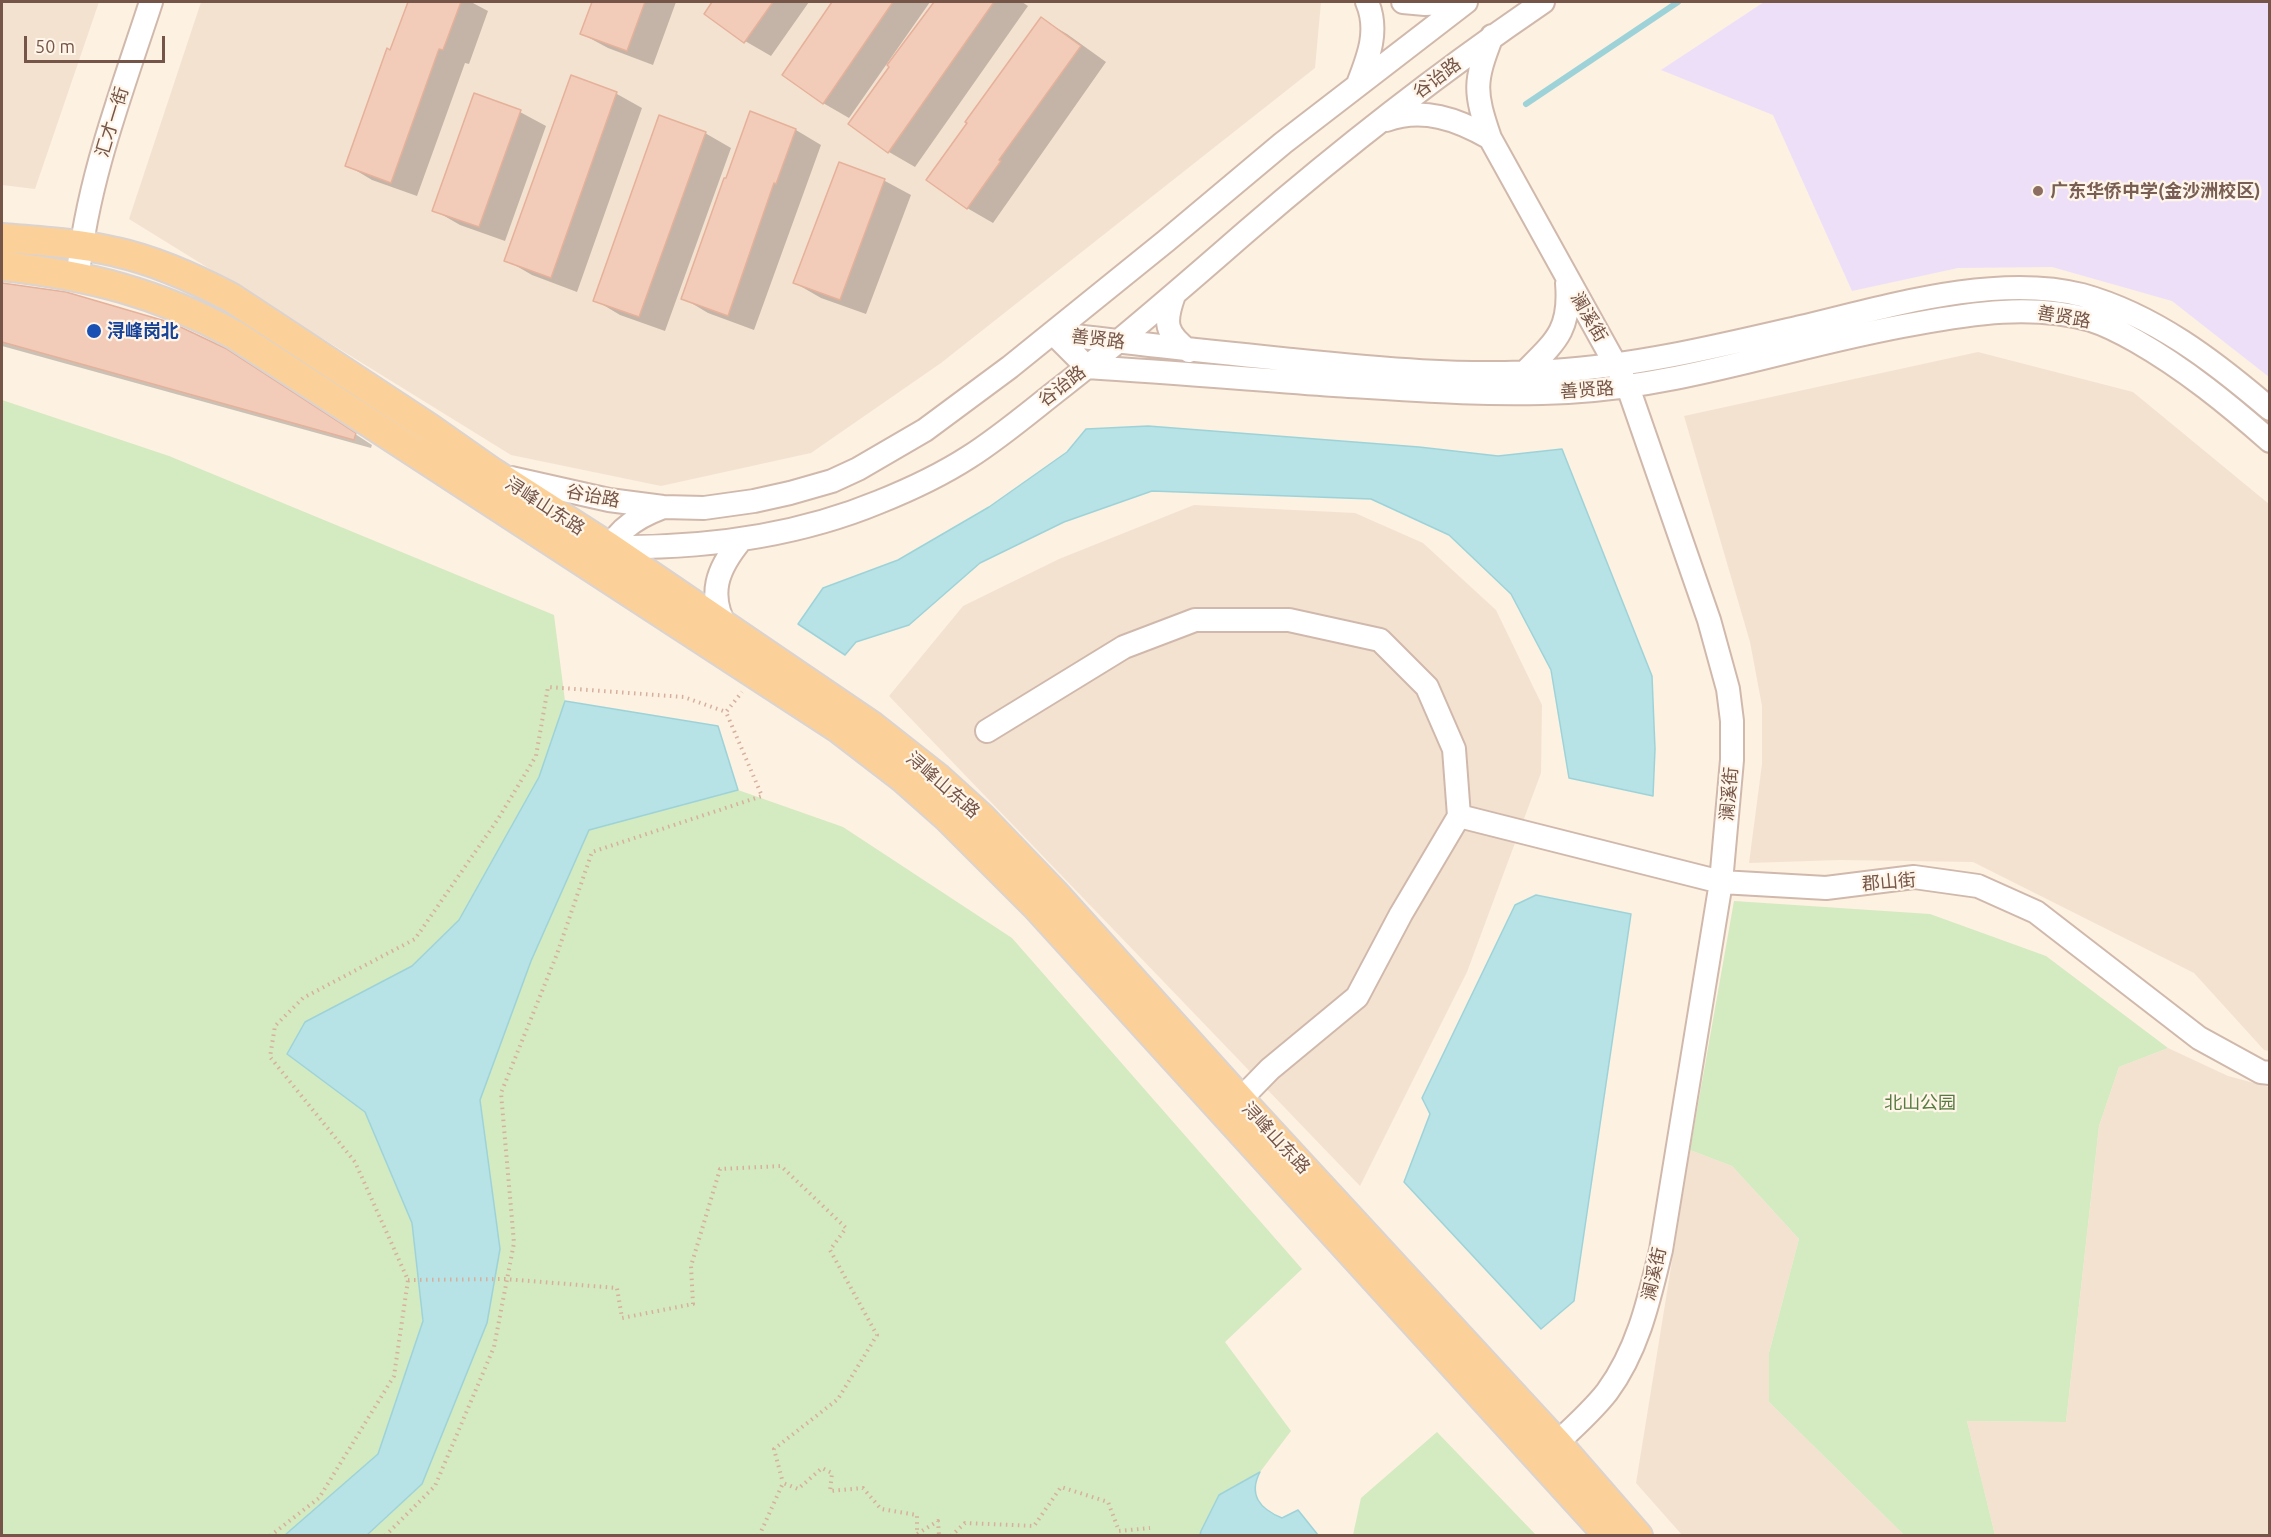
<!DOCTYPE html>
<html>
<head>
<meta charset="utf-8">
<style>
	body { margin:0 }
	#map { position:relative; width:2271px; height:1537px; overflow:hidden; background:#fdf1e2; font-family:Ubuntu,sans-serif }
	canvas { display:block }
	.frame { position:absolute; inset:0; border:3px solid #755548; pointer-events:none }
	.scale { position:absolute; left:24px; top:36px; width:141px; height:27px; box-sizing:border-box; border:3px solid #755548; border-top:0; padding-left:8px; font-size:18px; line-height:21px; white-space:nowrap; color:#755548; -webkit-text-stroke:4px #fff5e9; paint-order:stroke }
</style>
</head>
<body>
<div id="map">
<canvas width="2271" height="1537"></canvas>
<div class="frame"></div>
<div class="scale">50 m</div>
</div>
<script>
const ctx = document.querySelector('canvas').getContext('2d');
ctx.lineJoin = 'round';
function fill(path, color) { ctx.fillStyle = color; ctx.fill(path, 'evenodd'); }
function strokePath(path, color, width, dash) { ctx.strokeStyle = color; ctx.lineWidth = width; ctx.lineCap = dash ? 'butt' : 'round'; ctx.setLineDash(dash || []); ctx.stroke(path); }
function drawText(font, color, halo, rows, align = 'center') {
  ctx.font = font + ' Ubuntu,"Noto Sans SC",sans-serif'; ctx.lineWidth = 4.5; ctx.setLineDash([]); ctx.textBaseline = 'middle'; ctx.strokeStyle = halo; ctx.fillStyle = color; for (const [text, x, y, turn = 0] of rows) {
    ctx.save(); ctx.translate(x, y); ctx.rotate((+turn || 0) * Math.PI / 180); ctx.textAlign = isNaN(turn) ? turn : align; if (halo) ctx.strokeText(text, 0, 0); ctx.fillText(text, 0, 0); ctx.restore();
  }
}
fill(new Path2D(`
	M2,2H99L35,189L2,185Z
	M201,2H1321L1315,68L941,363L811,453L661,486L511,455L129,219Z
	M1978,352L2133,392L2269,504V1051L2264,1050L2194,973L1973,862L1840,860L1749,863L1762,764V706L1750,642L1684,416Z
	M1194,505L1355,513L1423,543L1496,610L1542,705L1541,773L1467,972L1360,1186L889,696L963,606L1059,559Z
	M2168,1048L2228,1076L2269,1087V1535H1995L1967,1421L2066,1422L2099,1126L2119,1067Z
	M1690,1150L1732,1166L1799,1239L1769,1353V1402L1904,1535H1682L1636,1483Z`), '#f4e2d1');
fill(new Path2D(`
	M1764,2H2269V377L2172,301L2052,267L1958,268L1852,291L1773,115L1661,70Z`), '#eedff9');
fill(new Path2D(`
	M2,400L169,456L554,615L565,701L539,777L459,920L412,966L305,1022L287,1054L365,1112L412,1223L423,1321L378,1454L285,1535L2,1536Z
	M738,790L843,827L1012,938L1302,1269L1225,1342L1291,1431L1260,1472L1219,1495L1201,1531L1200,1535L367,1536L422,1484L500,1249L479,1101L531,961L589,830Z
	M1734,901L1930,914L2046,956L2168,1048L2119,1067L2099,1126L2066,1422L1967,1421L1995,1535H1904L1769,1402V1353L1799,1239L1732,1166L1690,1150Z
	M1437,1432L1536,1535H1353L1361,1498Z`), '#d4eac1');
const water = new Path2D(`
	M1148,426L1419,447L1498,456L1562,449L1652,676L1655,749L1653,796L1569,778L1551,670L1511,594L1449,535L1371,499L1152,491L1064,522L980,563L909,625L856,642L845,655L798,624L823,588L898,560L989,507L1067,452L1086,429Z
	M565,701L718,726L738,790L589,830L531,961L480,1100L500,1249L487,1323L422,1484L367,1535H285L378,1454L423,1321L412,1223L365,1112L287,1054L305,1022L412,966L459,920L539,777Z
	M1536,895L1631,914L1574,1301L1541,1329L1404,1182L1430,1114L1422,1098L1515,905Z
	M1260,1472C1248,1495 1260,1509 1282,1518L1298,1510L1318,1535H1200L1201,1531L1219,1495Z`);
fill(water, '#b7e2e6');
strokePath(water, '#9dd3d8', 1.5);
fill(new Path2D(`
	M409,2H471L488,11L469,64L465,63L417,196L372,180L347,165Z
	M594,2H676L653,65L608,48L582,34Z
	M714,2H809L771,56L745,41L706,13Z
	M836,2H930L849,118L823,103L784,75Z
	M935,2H1022L1028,6L915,167L889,152L891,66L889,65Z
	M1041,19L1067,34L1106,62L993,223L967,208Z
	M572,77L617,94L642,108L577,292L532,275L506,260Z
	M520,112L546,126L505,241L460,225L434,210Z
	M751,113L796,130L821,145L754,330L708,313L683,298Z
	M705,133L731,148L665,331L620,315L595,300Z
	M839,164L885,181L911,195L866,314L821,298L795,283Z
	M2,280L5,285L244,361L372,445L371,448L2,346Z`), '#0003');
strokePath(new Path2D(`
	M1526,104L1678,2`), '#9dd3d8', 6);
const building = new Path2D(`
	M408,2H461L443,50L439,49L391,183L345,166L387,48L390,50Z
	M592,2H645L627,51L580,34Z
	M712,2H773L744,43L704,14Z
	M832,2H893L823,104L782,75Z
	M934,2H994L888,153L848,124L889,67L887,65Z
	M1041,17L1081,46L999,160L1001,161L967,209L926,180L967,123L965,122Z
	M571,75L617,92L551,278L504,261Z
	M474,93L521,110L479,227L432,211Z
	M750,111L796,129L776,184L774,183L728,316L681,299L724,178H726Z
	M659,115L706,132L639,317L593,301Z
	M839,162L885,179L840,300L793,283Z
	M2,283L66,292L172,323L227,349L356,433L354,440L2,342Z`);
fill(building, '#f2ccb9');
strokePath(building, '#e5b19a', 1.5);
const minor = new Path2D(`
	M1403,2L1425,4L1462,2
	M1492,36C1474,82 1474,91 1490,138L1628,387L1709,620L1728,689L1732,721V760L1721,882L1661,1250C1649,1300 1638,1350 1607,1392C1589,1415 1566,1434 1545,1454
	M1358,84C1369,56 1379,30 1367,2
	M1386,120C1423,107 1457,119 1490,138
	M78,275C87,181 122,91 151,2
	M1174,295C1164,323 1165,333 1189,351
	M1053,333L1087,367C1169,372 1251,379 1334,385C1412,390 1490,396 1568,392C1686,386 1798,344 1914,324C1973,313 2032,304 2091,320C2107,325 2122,333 2136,341C2185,369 2228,404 2270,441
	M1053,333C1133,344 1213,352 1292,360C1379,369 1465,377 1552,371C1636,366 1719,346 1801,327C1885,307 1996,273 2082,295C2154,315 2214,361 2270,409
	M1524,373C1556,341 1571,330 1567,283
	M511,478L609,500L663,507L704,508L754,501L790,493L832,481L858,469L925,430L1010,367L1166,241L1283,143L1466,2
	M604,547C698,549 792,538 879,502C909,490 941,475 969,457C1002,436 1032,410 1063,386C1126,337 1186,284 1247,231C1342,149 1440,72 1543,2
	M606,558C613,531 637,517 661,508
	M727,629C707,595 717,569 741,540
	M987,731L1124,647L1195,620H1289L1380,640L1427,687L1454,749L1459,816L1401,914L1357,997L1270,1069L1230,1110
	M1459,816L1721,882L1826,888L1914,877L1978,886L2036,912L2199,1038L2261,1072L2270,1073`);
const major = new Path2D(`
	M2,238C40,241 79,243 116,252C157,261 196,279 232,298L428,427L492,472L609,547L872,726L938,778L981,817L1054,893L1246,1106L1557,1443L1638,1536
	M2,266C87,275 159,293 235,335L838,728L903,778L947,817L1037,907L1609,1536`);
strokePath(minor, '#d0b9ac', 26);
strokePath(major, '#dbd3cf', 32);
strokePath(new Path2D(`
	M408,1280L505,1279L617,1288L622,1318L693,1304L691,1266L720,1169L781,1166L846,1228L830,1250L877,1335L838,1399L774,1449L783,1483
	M270,1536L319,1498L394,1376L408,1280L355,1162L270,1057L275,1026L303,998L415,939L498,819L536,756L548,687L684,697L726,712L742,692
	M385,1536L435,1486L494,1347L514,1243L501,1093L557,954L592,852L762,796L726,712
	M759,1536L783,1483L798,1489L822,1468L832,1473L830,1491L863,1488L881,1509L917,1515V1534L938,1521L939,1536
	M951,1536L965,1523L1034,1526L1061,1487L1108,1502L1119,1531L1150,1528`), '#d7b09d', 4, [1.5, 4.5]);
strokePath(minor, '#fff', 22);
strokePath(major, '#fcd199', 28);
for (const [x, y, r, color] of [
	[2038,191,6,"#8d6e63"],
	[94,331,8,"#1a4fb4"]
]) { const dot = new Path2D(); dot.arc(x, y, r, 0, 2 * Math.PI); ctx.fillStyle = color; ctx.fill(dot); strokePath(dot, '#fff5e9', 2); }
drawText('18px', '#755548', '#fff5e9', [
	["谷诒路",1437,78,-37],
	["汇才一街",112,122,-73],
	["澜溪街",1589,317,60],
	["善贤路",2064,317,10],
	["善贤路",1098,339,7],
	["谷诒路",1062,386,-38],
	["善贤路",1587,390,-4],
	["谷诒路",593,496,11],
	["浔峰山东路",545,506,33],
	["浔峰山东路",943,785,41],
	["澜溪街",1729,794,-85],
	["郡山街",1889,882,-5],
	["浔峰山东路",1276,1138,47],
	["澜溪街",1654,1274,-77]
]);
drawText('bold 18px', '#785e54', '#fff5e9', [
	["广东华侨中学(金沙洲校区)",2050,191]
], 'left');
drawText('bold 18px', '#164399', '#fff5e9', [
	["浔峰岗北",107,331]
], 'left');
drawText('18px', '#557b40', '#fff5e9', [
	["北山公园",1920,1103]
]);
</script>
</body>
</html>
